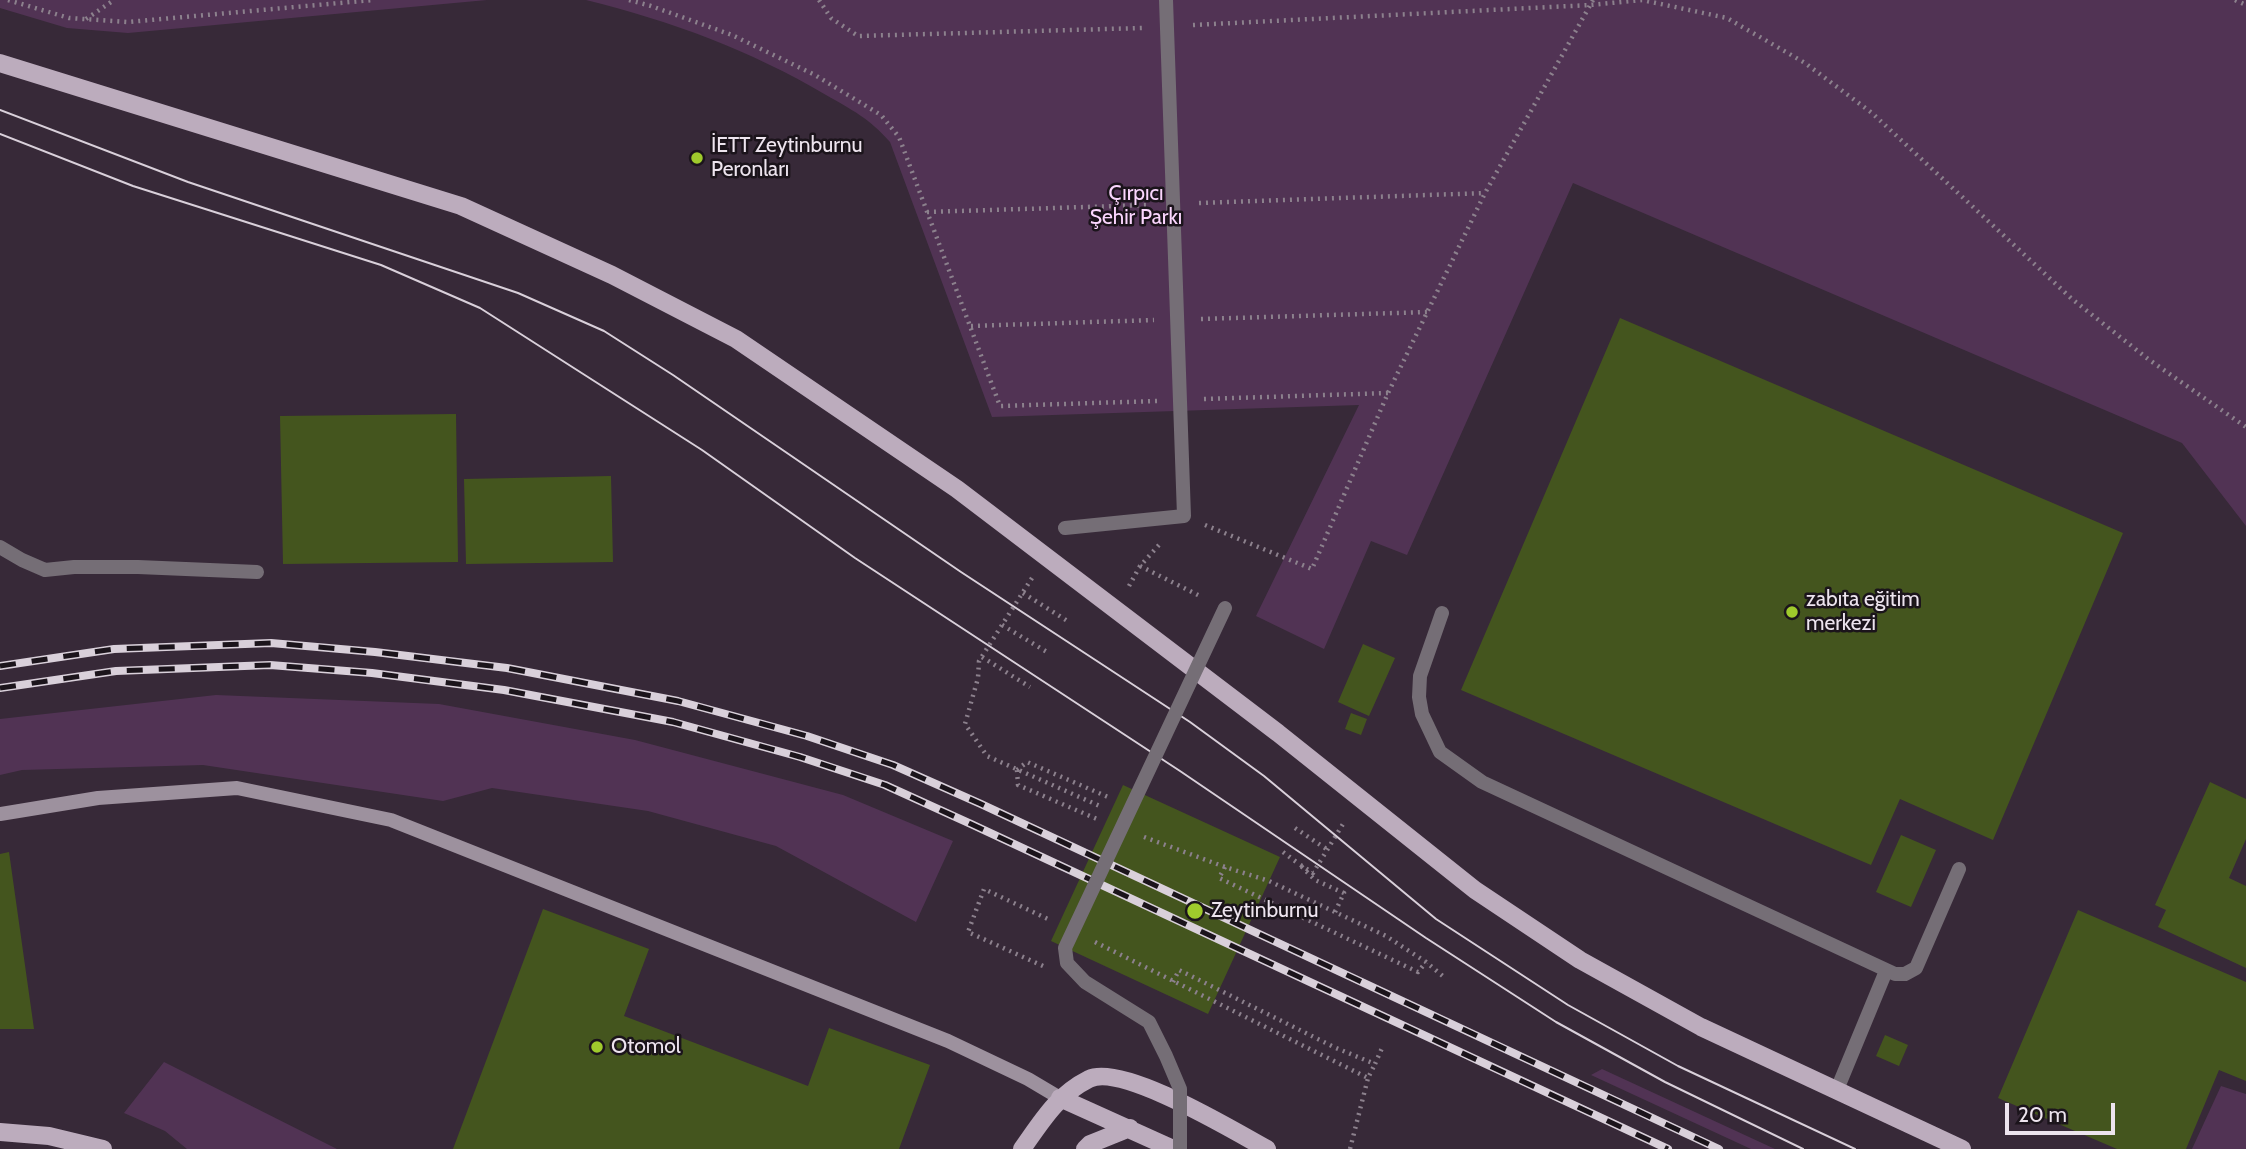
<!DOCTYPE html>
<html>
<head>
<meta charset="utf-8">
<style>
	body { margin:0 }
	#map { position:relative; width:2246px; height:1149px; overflow:hidden; background:#372938; font-family:Cabin,sans-serif }
	canvas { display:block }
	.scale { position:absolute; left:2005px; top:1103px; width:110px; height:32px; box-sizing:border-box; border:4px solid #ede4ee; border-top:0; padding-left:9px; font-size:21px; line-height:24px; white-space:nowrap; color:#ede4ee; -webkit-text-stroke:5px #1b141b; paint-order:stroke }
</style>
</head>
<body>
<div id="map">
<canvas width="2246" height="1149"></canvas>
<div class="scale">20 m</div>
</div>
<script>
const ctx = document.querySelector('canvas').getContext('2d');
ctx.lineJoin = 'round';
function fill(path, color) { ctx.fillStyle = color; ctx.fill(path, 'evenodd'); }
function strokePath(path, color, width, dash) { ctx.strokeStyle = color; ctx.lineWidth = width; ctx.lineCap = dash ? 'butt' : 'round'; ctx.setLineDash(dash || []); ctx.stroke(path); }
function drawText(font, color, halo, rows, align = 'center') {
  ctx.font = font + ' Cabin,sans-serif'; ctx.lineWidth = 5; ctx.setLineDash([]); ctx.textBaseline = 'middle'; ctx.strokeStyle = halo; ctx.fillStyle = color; for (const [text, x, y, turn = 0] of rows) {
    ctx.save(); ctx.translate(x, y); ctx.rotate((+turn || 0) * Math.PI / 180); ctx.textAlign = isNaN(turn) ? turn : align; if (halo) ctx.strokeText(text, 0, 0); ctx.fillText(text, 0, 0); ctx.restore();
  }
}
fill(new Path2D(`
	M0,0H487L128,33L67,28L0,8Z
	M586,0H2246V526L2182,443L1573,183L1407,555L1371,541L1324,649L1256,616L1359,405L992,417L890,142C869,118 852,110 826,95C750,50 671,21 586,0Z
	M216,695L439,704L635,740L843,795L953,841L916,922L776,846L648,811L492,788L443,801L203,765L22,770L0,775V719Z
	M164,1062L337,1149H187L165,1131L124,1113Z
	M1602,1069L1775,1149H1751L1591,1075Z
	M2221,1086L2246,1094V1149H2192Z`), '#513354');
fill(new Path2D(`
	M1620,318L2123,533L1993,840L1900,799L1871,865L1461,690Z
	M456,414L458,562L283,564L280,416Z
	M611,476L613,562L466,564L464,479Z
	M1363,644L1395,658L1369,716L1338,702Z
	M1351,713L1367,719L1361,735L1345,729Z
	M2210,782L2246,799V839L2229,878L2246,886V968L2158,927L2166,910L2155,905Z
	M1123,785L1280,857L1208,1014L1051,941Z
	M1901,835L1936,850L1911,907L1876,892Z
	M9,852L34,1029H0V854Z
	M543,909L649,949L624,1016L808,1086L829,1028L930,1065L899,1149H453Z
	M2078,910L2246,982V1081L2219,1070L2186,1149H2117L1998,1098Z
	M1885,1035L1908,1045L1899,1066L1876,1056Z`), '#44551e');
strokePath(new Path2D(`
	M8,0L69,18L128,22L373,0
	M629,0L651,6L732,35L815,75L881,115L899,137L1000,406L1157,401
	M819,0L831,18L858,36L1142,28
	M2235,0L2246,5
	M86,19L114,0
	M1193,25L1590,5L1642,0L1727,18L1805,63L1872,113L2072,299L2148,359L2246,427
	M1199,203L1485,193
	M927,212L1149,205
	M1201,319L1428,312
	M971,326L1154,320
	M1204,399L1388,393
	M1205,525L1312,569L1388,393L1485,193L1593,0
	M1140,566L1202,597
	M1032,578L979,661L978,678L965,724L987,756L1102,807
	M1129,586L1140,566L1159,545
	M1023,593L1069,622
	M1002,625L1047,652
	M982,657L1030,687
	M1017,770L1018,785L1097,819
	M1017,770L1027,762L1108,797
	M1295,828L1328,850
	M1144,837L1225,867L1269,881L1386,936L1426,962L1445,978
	M1283,852L1299,864
	M1225,867L1219,878L1418,972L1426,962
	M1335,912L1344,893L1315,880L1299,864L1313,873L1343,824L1340,822
	M1095,942L1368,1078L1375,1064
	M1043,966L968,932L984,889L1050,920
	M1173,982L1179,970L1336,1048L1375,1064L1382,1048
	M1350,1149L1368,1078`), '#8c818d', 4.5, [2, 5]);
strokePath(new Path2D(`
	M0,547L22,560L45,570L74,567H138L257,572
	M1442,613L1420,676L1419,697L1422,714L1440,752L1482,782L1895,974H1905L1916,968L1959,869
	M1836,1092L1886,971`), '#756e76', 14);
strokePath(new Path2D(`
	M1065,528L1184,516L1166,0`), '#756e76', 14);
strokePath(new Path2D(`
	M0,814L98,798L237,788L391,820L948,1041L1028,1079L1060,1098`), '#9d919e', 14);
strokePath(new Path2D(`
	M0,63L461,206L612,275L736,339L957,489L1278,733L1475,890L1580,960L1701,1027L1962,1149
	M1060,1098L1173,1149
	M0,1132L49,1136L103,1149
	M1022,1149C1042,1121 1057,1095 1089,1079C1122,1063 1234,1131 1267,1149
	M1085,1149L1090,1144L1130,1128`), '#bcacbd', 18);
strokePath(new Path2D(`
	M0,110L188,182L518,293L604,331L673,375L961,572L1190,722L1264,776L1436,919L1568,1005L1678,1066L1855,1149
	M0,134L133,186L381,265L480,308L702,450L855,558L1180,771L1426,938L1556,1022L1665,1082L1803,1149`), '#d9d0da', 2);
const rail = new Path2D(`
	M0,666L114,649L271,643L375,652L507,668L678,701L807,736L893,765L981,804L1719,1149
	M0,688L116,671L270,665L372,673L504,690L673,722L800,757L885,785L971,824L1668,1149`);
strokePath(rail, '#d9d0da', 8);
strokePath(rail, '#1b141b', 5, [16]);
strokePath(new Path2D(`
	M1180,1149V1089L1166,1056L1149,1022L1085,982L1067,963L1065,948L1225,608`), '#756e76', 14);
for (const [x, y, r, color] of [
	[697,158,7,"#9fca2c"],
	[1792,612,7,"#9fca2c"],
	[1195,911,9,"#9fca2c"],
	[597,1047,7,"#9fca2c"]
]) { const dot = new Path2D(); dot.arc(x, y, r, 0, 2 * Math.PI); ctx.fillStyle = color; ctx.fill(dot); strokePath(dot, '#1b141b', 2.5); }
drawText('21px', '#ede4ee', '#1b141b', [
	["İETT Zeytinburnu",711,146],
	["Peronları",711,170],
	["zabıta eğitim",1806,600],
	["merkezi",1806,624],
	["Zeytinburnu",1211,911],
	["Otomol",611,1047]
], 'left');
drawText('21px', '#fbd6fe', '#1b141b', [
	["Çırpıcı",1136,194],
	["Şehir Parkı",1136,218]
]);
</script>
</body>
</html>
